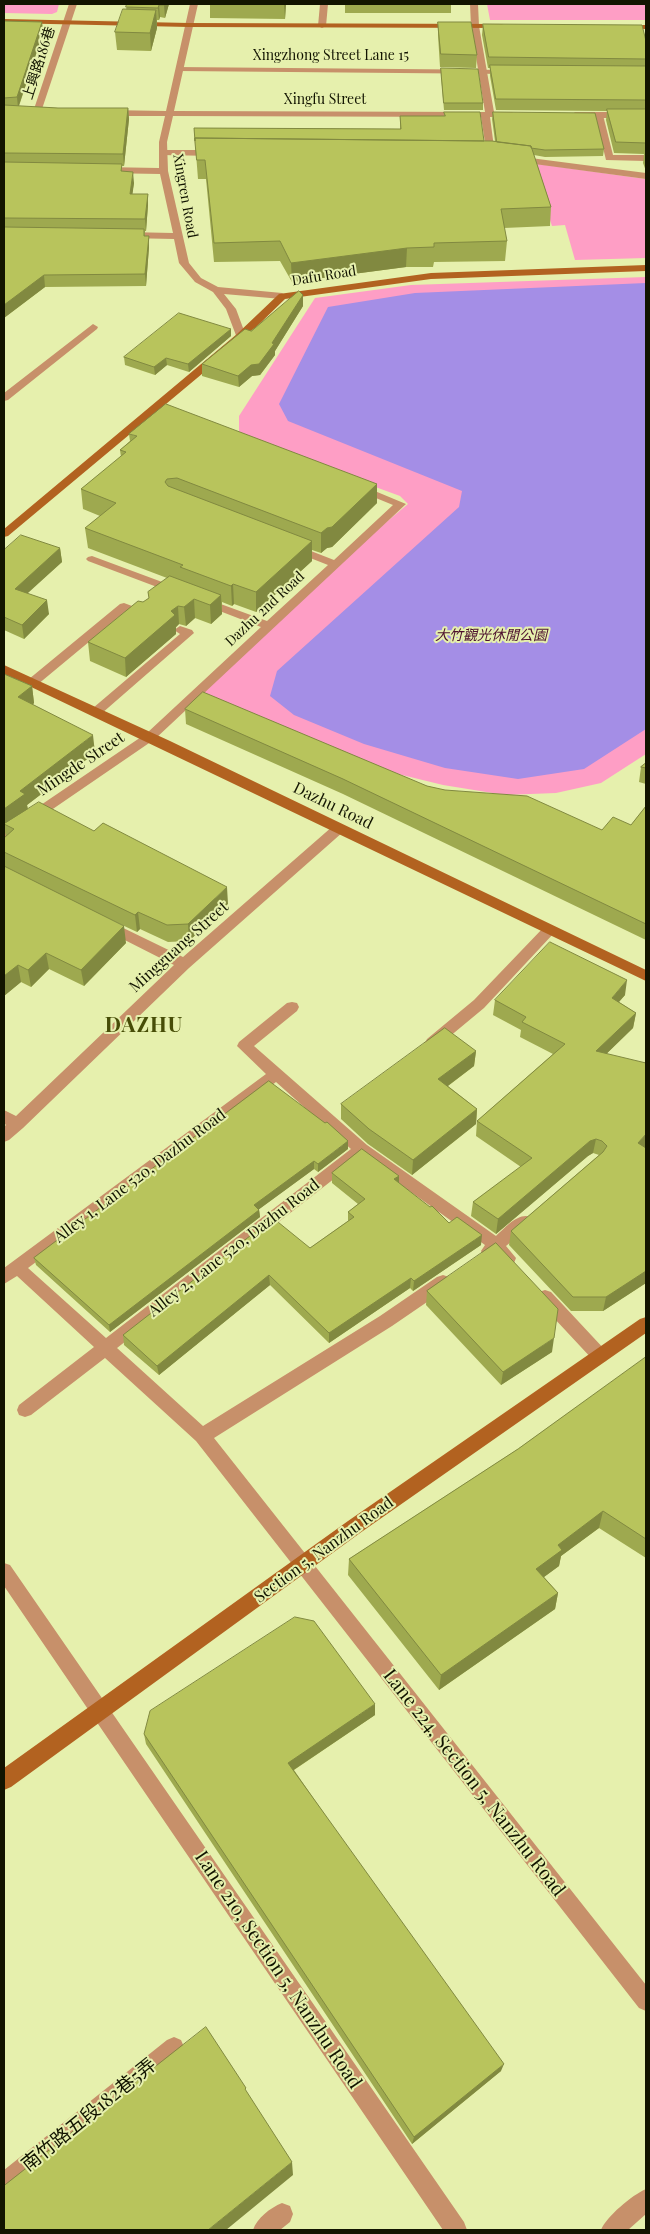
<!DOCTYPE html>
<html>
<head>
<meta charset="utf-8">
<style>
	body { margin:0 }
	#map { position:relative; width:650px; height:2234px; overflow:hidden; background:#e6f0ad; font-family:"Playfair Display",serif }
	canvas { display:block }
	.frame { position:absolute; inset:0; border:5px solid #121400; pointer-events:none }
</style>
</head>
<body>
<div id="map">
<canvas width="650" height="2234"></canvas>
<div class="frame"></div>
</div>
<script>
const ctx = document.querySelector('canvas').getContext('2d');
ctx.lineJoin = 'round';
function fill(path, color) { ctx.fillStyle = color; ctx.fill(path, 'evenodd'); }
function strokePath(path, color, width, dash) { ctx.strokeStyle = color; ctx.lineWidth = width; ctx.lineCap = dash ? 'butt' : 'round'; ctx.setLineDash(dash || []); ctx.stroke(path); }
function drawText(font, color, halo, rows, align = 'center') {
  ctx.font = font + ' "Playfair Display","Noto Sans TC",serif'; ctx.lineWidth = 4; ctx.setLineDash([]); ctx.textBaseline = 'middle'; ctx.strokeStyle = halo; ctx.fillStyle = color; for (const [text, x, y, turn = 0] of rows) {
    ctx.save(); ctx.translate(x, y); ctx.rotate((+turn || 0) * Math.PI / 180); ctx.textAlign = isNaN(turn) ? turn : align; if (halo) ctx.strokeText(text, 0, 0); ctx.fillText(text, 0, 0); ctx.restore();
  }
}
fill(new Path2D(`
	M4,4H59L57,12L52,14L4,13Z
	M487,4H646V20H490Z
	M531,163L646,179V258L575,260L565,225L552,226Z
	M646,277V754L601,783L556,793L505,795L443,785L353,763L189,698L277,613L408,504L400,496L239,437V416L315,298L411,285Z`), '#fe9ec5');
fill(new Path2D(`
	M646,283V729L584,769L518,779L445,768L364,744L294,715L270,696L277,671L459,507L462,491L288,421L279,404L328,307L415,293Z`), '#a48ee6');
fill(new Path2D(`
	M69,4H77L41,112L34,114L33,112Z
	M320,4H328L326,26L322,28L318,26Z
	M176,67L510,70L514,72L510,74L179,71H176Z
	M599,112L603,115L613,155H646V161L606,160L595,115Z
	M164,150H215L219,153L215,156L161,155L160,153Z
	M515,156L646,173V179L512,161V157Z
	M93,324L98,327L97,329L8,400L4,401V393Z
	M358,484L406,504L155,739L9,839L4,840V830L147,733L261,627L199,603L197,601L199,599H207L267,621L328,565L290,550L288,548L290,546H298L334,560L393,505L354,489L353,487Z
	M92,556L181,589L183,591L181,593H173L88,561L86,559L88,557Z
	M124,603L148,612L150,615L144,619L125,612L37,685H29L27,682L29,679L120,604Z
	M180,626L192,630L194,633L101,714H93L91,711L93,708L180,634L174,630Z
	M338,825L343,826L345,829L343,832L189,968L23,1128L9,1140L4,1142V1127L6,1125L4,1123V1110L16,1116L174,965L103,929L101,926L103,923H113L183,957L333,826Z
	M549,925L554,927L556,930L554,933L484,1008L437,1047L432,1048L427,1047L425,1043L427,1039L474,1000L544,927Z
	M292,1002L297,1003L299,1007L297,1011L254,1046L367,1145L496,1236C505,1228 518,1212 531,1217L533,1221L531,1225L506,1246L516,1258L514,1263C505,1266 501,1261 495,1255L489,1258L483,1256L481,1251L485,1245L362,1157L117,1348L203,1426L380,1316L437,1277L443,1275L449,1277L451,1282L449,1287L392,1326L214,1438L646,1985V2011L639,2008L196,1441L105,1358L31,1415L25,1417L19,1415L17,1410L19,1405L94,1347L17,1276L4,1284V1268L266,1074L237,1046L239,1042L287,1003ZM276,1082L351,1149L106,1338L28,1268Z
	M545,1290L551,1292L606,1351L608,1356L606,1361L600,1363L594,1361L539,1302L537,1297L539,1292Z
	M4,1563L10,1565L464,2222L467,2230H443L4,1586Z
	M174,2037L181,2040L184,2047L181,2054L12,2192L4,2195V2170L167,2040Z
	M646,2189V2214L628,2230H601C606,2217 632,2195 646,2189Z
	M282,2203L290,2206L293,2214L290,2222L280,2230H253C257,2218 270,2208 282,2203Z`), '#c7906a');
fill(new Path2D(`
	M190,4H198L174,111L485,112L471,26L470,4H478L479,26L494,112H512L516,115L512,118L490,117L495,155L491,158L487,155L481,117L173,116L167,142L168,171L189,263L201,278L218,287L282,293L287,296L282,299L224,294L236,309L246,336L241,339L237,338L226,309L213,292L195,282L179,263L174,239L126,238L121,235L126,232L173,233L160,174L103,173L99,170L103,167L159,168V142L165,116H108L104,113L108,110L166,111Z
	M646,112V118H575L571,115L575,112Z`), '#c7906a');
fill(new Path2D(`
	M4,19L189,23L502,24L506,26L502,28L189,27L4,23Z
	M620,25H646V29H620Z
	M646,265V271L431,279L285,299L245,338L8,536L4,537V529L237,334L279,294L431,273Z
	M4,665L170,741L646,970V981L4,674Z
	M646,1317V1333L360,1533L11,1787L4,1790V1768L348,1521L640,1319Z`), '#b26220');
fill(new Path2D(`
	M127,4H169L165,18L160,17L159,20H157V28L151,51L117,50L115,32L126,10Z
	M210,4H286L285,19L210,18Z
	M345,4H451V13H345Z
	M4,21L42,22L43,33L19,106L58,108H128L129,119L124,166H122V171L134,183L132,194H148V205L146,231H145V236H149V247L146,286L45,287L4,318Z
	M438,22L477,55L476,68L440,67L438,35Z
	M483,24L646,41V171L643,163L644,154L614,153L606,120L607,111L496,110L490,76V68H488L482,35Z
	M441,68L483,103V110H444L441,75Z
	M444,112L484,141H495L492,119L493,112L604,149L603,156L545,157L534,155L551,207L550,226L504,228L507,241L505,261L434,262L433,267H406L292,282L280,261L214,262L206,179H198L194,128L400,129V116H444Z
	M303,295V306L275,351V355L260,375L252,376L239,387L202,376V364Z
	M231,329V336L189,372L167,365L155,375L125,365L124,357Z
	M129,434L377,503L332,547L327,548L321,553L312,550V561L256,612L234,604L232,606L222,602V614L211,624L195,618L186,626L179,624L176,627V634L126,677L90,661L88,642L149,598L148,592L167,578L88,548L85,528L100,516L83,509L81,489L121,457L120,450L130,441Z
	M60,548L62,562L27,593L49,614L24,639L4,630V550Z
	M4,674L32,686L34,703L33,705L95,753L27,805L28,809L228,904L189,941L168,942L140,929L137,932L103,916L126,943L84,986L49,969L31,987L21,982L4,996V838L6,836L4,828Z
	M185,709L427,786L602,830L631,825L646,806V940L343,794L186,724Z
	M646,763V784L639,782L641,767Z
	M625,995L619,1002L636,1013L633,1028L607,1053L645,1147L646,1148V1283L603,1311H571L509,1245L511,1231L599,1155L593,1153L588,1156L496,1234L471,1216L473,1202L521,1167L476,1136L477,1121L553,1054L520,1037L521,1030L493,1015L495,1000Z
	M476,1051L474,1066L448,1086L477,1109L476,1124L412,1175L368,1144L341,1119V1104Z
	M348,1149L318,1172L314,1169L259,1209L260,1217L110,1332L36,1265L34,1258Z
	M332,1173L399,1176V1183L449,1223L481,1245L413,1291L410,1288L329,1343L270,1285L159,1375L124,1345L123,1335L310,1248L348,1221V1212L358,1204L332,1183Z
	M427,1291L552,1352L501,1385L426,1305Z
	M646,1357V1558L599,1528L561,1556L559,1566L544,1577L558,1593L555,1609L439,1690L348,1575L349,1559L518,1449Z
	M375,1715L294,1770L501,2071L412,2144L146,1744L144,1734Z`), '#9ea94f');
fill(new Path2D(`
	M164,4H169L165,18L164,5Z
	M284,4H286L285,19Z
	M159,5L160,17L159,20L158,8Z
	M156,10L157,28L151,51L150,33Z
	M42,22L43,33L18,108L17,97Z
	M128,108L129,119L124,166L123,154Z
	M133,172L134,183L131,205L130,194Z
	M148,194V205L146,231L145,219Z
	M149,236V247L146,286L145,274Z
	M407,248L406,267L292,282L291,263Z
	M44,275L45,287L4,318V305Z
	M303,295V306L275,351V355L260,375L252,376L239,387L238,376L272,343Z
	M231,329V336L189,372L188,364Z
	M166,358L167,365L155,375L154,367Z
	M377,484V503L332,547L327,548L321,553V533Z
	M312,541V561L256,612V592Z
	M60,548L62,562L17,603L15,589Z
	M233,584L234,604L232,606L231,586Z
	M221,595L222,614L211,624L210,605Z
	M194,599L195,618L186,626L184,607Z
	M47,600L49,614L24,639L22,625Z
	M178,606L179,624L176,627V634L126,677L125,658L171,611Z
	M32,686L34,703L21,714L18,697Z
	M93,735L95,753L27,805L28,811L4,824V809L20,791Z
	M227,887L228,904L189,941L188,924Z
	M138,912L140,929L137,932L135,915Z
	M124,926L126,943L84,986L81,970Z
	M46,953L49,969L31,987L28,970Z
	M18,965L21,982L4,996V976Z
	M627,980L625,995L609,1013L612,998Z
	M636,1013L633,1028L594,1066L596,1051Z
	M476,1051L474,1066L437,1094L438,1079Z
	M477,1109L476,1124L412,1175L413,1160Z
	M646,1134V1146L635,1158L638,1143Z
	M596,1139L593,1153L588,1156L496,1234L498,1219L590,1141Z
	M348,1141V1149L318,1172V1164Z
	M314,1161V1169L254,1213V1205Z
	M399,1176V1186L394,1179Z
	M259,1210L260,1217L110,1332L109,1325Z
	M482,1235L481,1245L413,1291L414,1281Z
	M646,1271V1283L603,1311L606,1297Z
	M269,1275L270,1285L159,1375L157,1366Z
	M411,1278L410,1288L329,1343V1333Z
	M554,1338L552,1352L501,1385L503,1372Z
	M603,1511L599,1528L561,1556L559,1566L533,1585L536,1569L558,1545Z
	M558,1593L555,1609L439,1690L441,1675Z
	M375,1704V1715L289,1773L288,1763Z
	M504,2064L501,2071L412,2144L414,2137Z
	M292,2162L293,2175L226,2230H208Z`), '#818940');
const building = new Path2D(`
	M127,4H164V5H159L158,8L126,7Z
	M123,9L156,10L150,33L115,32Z
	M4,21L42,22L17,97L4,98Z
	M438,22H471L477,55L441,54Z
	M483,24L642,25L646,41V59L489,57Z
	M490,65L646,66V100L496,99Z
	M441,68L478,69L483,103H444Z
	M4,105L58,108H128L123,154L4,153Z
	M607,109H646V143L616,142Z
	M444,112H480L484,141L195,138V141L194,128L401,129L400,116H445Z
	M493,112L595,113L604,149L545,150L531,148V146L497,142Z
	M195,138L492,141L531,146L551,207L501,209L507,241L434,243V247L407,248L291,263L280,241L214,243L205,160H197Z
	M4,162L122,164L121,171L133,172L130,194H148L145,219L4,218Z
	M4,227L144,229V236H149L145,274L44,275L4,305Z
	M299,291L303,295L272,343L274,344L259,364L251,365L238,376L202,364L245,329L251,331Z
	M179,313L231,329L188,364L166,358L154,367L124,357Z
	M166,404L377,484L332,527L327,528L321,533L177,478L167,479L165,482L168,486L312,541L256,592L233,584L231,586L180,567L183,565L85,528L116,503L81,489L126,452L120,450L137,436L129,434Z
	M21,535L60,548L15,589L47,600L22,625L4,617V550Z
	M170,576L221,595L210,605L194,599L184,607L178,606L171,611L175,615L125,658L88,642L138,601L143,602L149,598L148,592Z
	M4,674L32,686L18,697L93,735L20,791L25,794L4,809Z
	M203,692L427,786L445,790L527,796L602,830L613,817L631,825L646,806V924L343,779L185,709Z
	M646,763V768L641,767Z
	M39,802L94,831L103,823L227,887L188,924L167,925L138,912L135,915L4,852V838L14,829L4,824Z
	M4,866L124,926L81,970L46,953L28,970L18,965L4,976Z
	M550,942L627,980L612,998L636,1013L596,1051L646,1063V1134L638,1143L646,1148V1271L606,1297H573L511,1231L603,1152L607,1146L602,1141L596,1139L590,1141L498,1219L473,1202L532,1158L477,1121L565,1044L522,1022L526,1017L495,1000Z
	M445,1028L476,1051L438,1079L477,1109L413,1160L369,1129L341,1104Z
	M269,1081L325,1123L327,1122L348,1141L318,1164L314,1161L254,1205L259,1210L109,1325L34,1258Z
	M362,1149L399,1176L394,1179L430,1207L432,1206L449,1223L457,1217L482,1235L414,1281L411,1278L329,1333L269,1275L157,1366L123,1335L273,1218L310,1248L354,1217L348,1212L365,1199L332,1173Z
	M496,1243L558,1309L554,1338L503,1372L427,1291Z
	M646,1357V1539L603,1511L558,1545L562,1550L536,1569L558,1593L441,1675L349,1559L518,1449Z
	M295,1617L314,1621L375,1704L288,1763L504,2064L414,2137L144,1734L150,1711Z
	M206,2027L246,2088L245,2089L292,2162L208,2230H4V2186Z`);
fill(building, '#b8c45c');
strokePath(building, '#818940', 1);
drawText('14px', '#121400', '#e6f0ad', [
	["Xingzhong Street Lane 15",331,56],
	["上興路186巷",39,63,-72],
	["Xingfu Street",325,100],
	["Xingren Road",185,196,80],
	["Dafu Road",324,276,-9],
	["Dazhu 2nd Road",265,609,-43]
]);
drawText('italic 14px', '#4c0f2d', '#e6f0ad', [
	["大竹觀光休閒公園",491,636]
]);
drawText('16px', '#121400', '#e6f0ad', [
	["Mingde Street",81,764,-34],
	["Dazhu Road",333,806,26],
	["Mingguang Street",179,947,-42],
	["Alley 1, Lane 520, Dazhu Road",140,1176,-37],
	["Alley 2, Lane 520, Dazhu Road",234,1248,-38],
	["Section 5, Nanzhu Road",324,1550,-36]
]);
drawText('19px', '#121400', '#e6f0ad', [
	["Lane 224, Section 5, Nanzhu Road",474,1783,52],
	["Lane 210, Section 5, Nanzhu Road",278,1970,56],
	["南竹路五段182巷5弄",89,2115,-39]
]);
ctx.letterSpacing = '1px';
drawText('bold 21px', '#474d07', '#e6f0ad', [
	["DAZHU",144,1025]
]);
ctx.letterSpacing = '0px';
</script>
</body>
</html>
